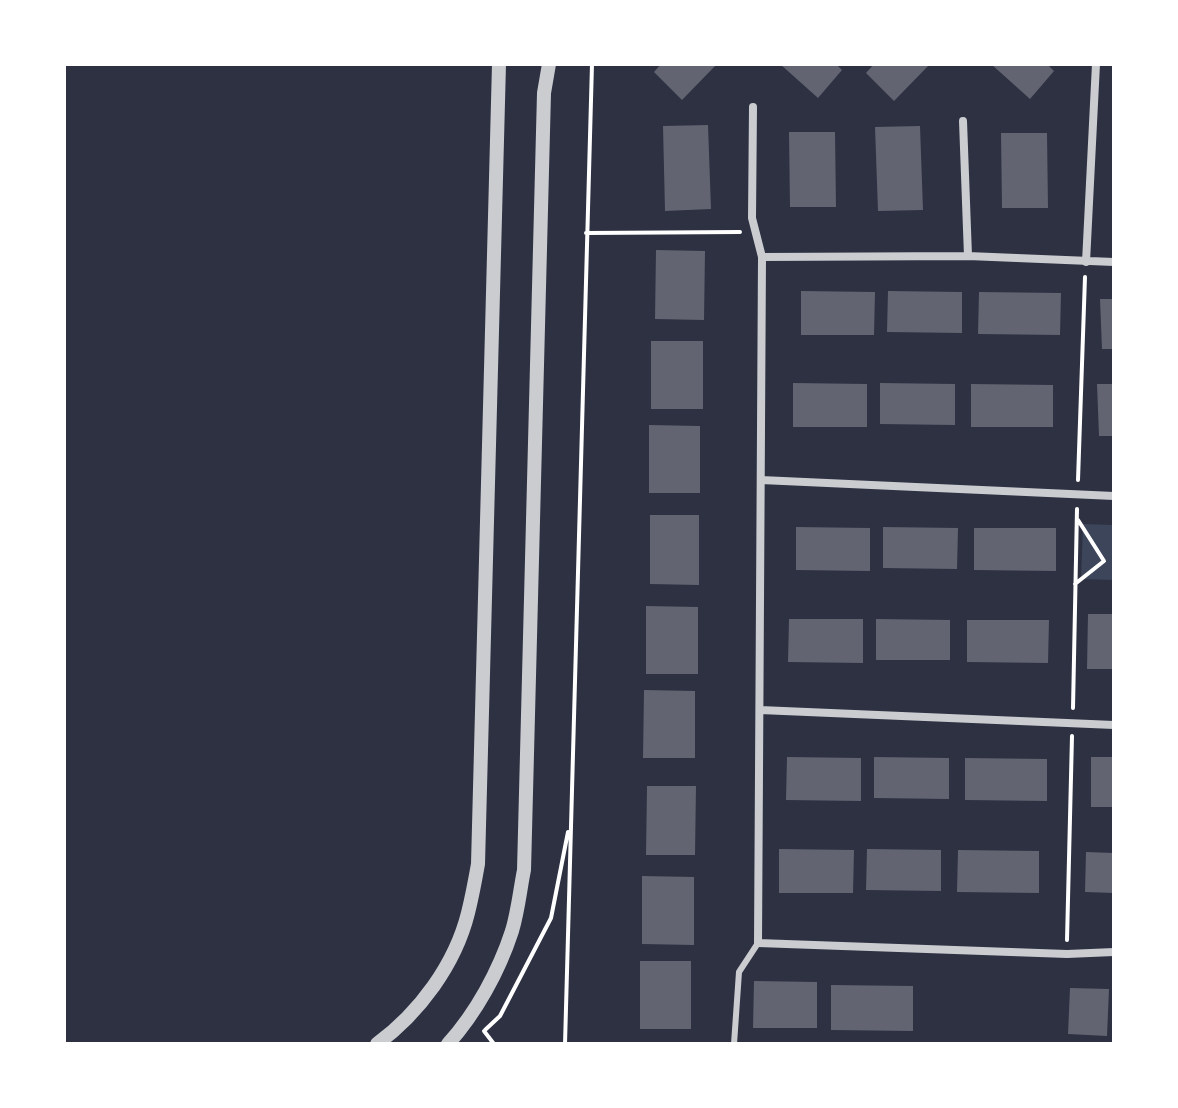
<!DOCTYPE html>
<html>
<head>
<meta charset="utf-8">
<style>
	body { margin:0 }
	#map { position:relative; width:1178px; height:1108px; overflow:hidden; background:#2d3142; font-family:"Titillium Web",sans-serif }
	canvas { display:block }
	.frame { position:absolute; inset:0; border:66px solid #fff; pointer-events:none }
</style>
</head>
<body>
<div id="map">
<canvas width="1178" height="1108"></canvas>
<div class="frame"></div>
</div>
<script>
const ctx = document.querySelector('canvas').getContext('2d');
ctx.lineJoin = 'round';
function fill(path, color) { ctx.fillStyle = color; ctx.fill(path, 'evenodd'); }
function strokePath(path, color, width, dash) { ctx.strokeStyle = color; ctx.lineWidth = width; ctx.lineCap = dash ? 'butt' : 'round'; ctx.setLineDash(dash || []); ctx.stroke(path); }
fill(new Path2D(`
	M1083,524L1114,525V580L1081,579Z`), '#3c4559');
fill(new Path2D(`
	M661,64H717L682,100L654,72Z
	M780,64H836L842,70L818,98Z
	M874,64H930L894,101L866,73Z
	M991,64H1047L1054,71L1030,99Z
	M708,125L711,209L665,211L663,126Z
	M920,126L923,210L878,211L875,127Z
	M789,132H835L836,207H790Z
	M1001,133H1047L1048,208H1002Z
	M656,250L705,251L704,320L655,319Z
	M801,291L875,292L874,335H801Z
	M888,291L962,292V333L887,332Z
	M979,292L1061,293L1060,335L978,334Z
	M1100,299H1114V349H1102Z
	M651,341H703V409H651Z
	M793,383L867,384V427H793Z
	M880,383L955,384V425L880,424Z
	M971,384L1053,385V427H971Z
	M1097,384H1114V436H1099Z
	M649,425L700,426V493H649Z
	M650,515H699V585L650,584Z
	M796,527L870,528V571L796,570Z
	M883,527L958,528L957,569L883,568Z
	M974,528H1056V571L974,570Z
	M646,606L698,607V674H646Z
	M1088,614H1114V669H1087Z
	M789,619H863V663L788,662Z
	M876,619L950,620V660H876Z
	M967,620H1049L1048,663L967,662Z
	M644,690L695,691V758H643Z
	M787,757L861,758V801L786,800Z
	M874,757L949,758V799L874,798Z
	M1091,757H1114V807H1091Z
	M965,758L1047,759V801L965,800Z
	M647,786H696L695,855H646Z
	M779,849L854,850L853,893H779Z
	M867,849L941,850V891L866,890Z
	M958,850L1039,851V893L957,892Z
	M1086,852L1114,853V893L1085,892Z
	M642,876L694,877V945L642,944Z
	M640,961H691V1029H640Z
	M754,981L817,982V1028H753Z
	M831,985L913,986V1031L831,1030Z
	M1070,988L1109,989L1107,1036L1068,1034Z`), '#626471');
strokePath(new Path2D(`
	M586,233L740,232
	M1078,480L1085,277
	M1075,584L1104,561L1078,520
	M1073,708L1077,509
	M1067,940L1072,736
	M485,1030L500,1016L551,918L568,832
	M484,1031L494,1044
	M565,1044L592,64`), '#fff', 4);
strokePath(new Path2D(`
	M734,1044L739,972L758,943`), '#caccd0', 6);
strokePath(new Path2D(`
	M753,107L752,218L762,257L758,943L1067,954L1114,952
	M963,121L968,256
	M762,257L968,256L1114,262
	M1086,262L1096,64
	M761,480L1114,496
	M760,710L1114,725`), '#caccd0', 8);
strokePath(new Path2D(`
	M377,1044C419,1013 455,965 468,913C472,897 475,881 478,864L499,64
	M448,1044C476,1013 499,971 512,931C518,911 520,890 524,870L544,93L549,64`), '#caccd0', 14);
</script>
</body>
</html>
